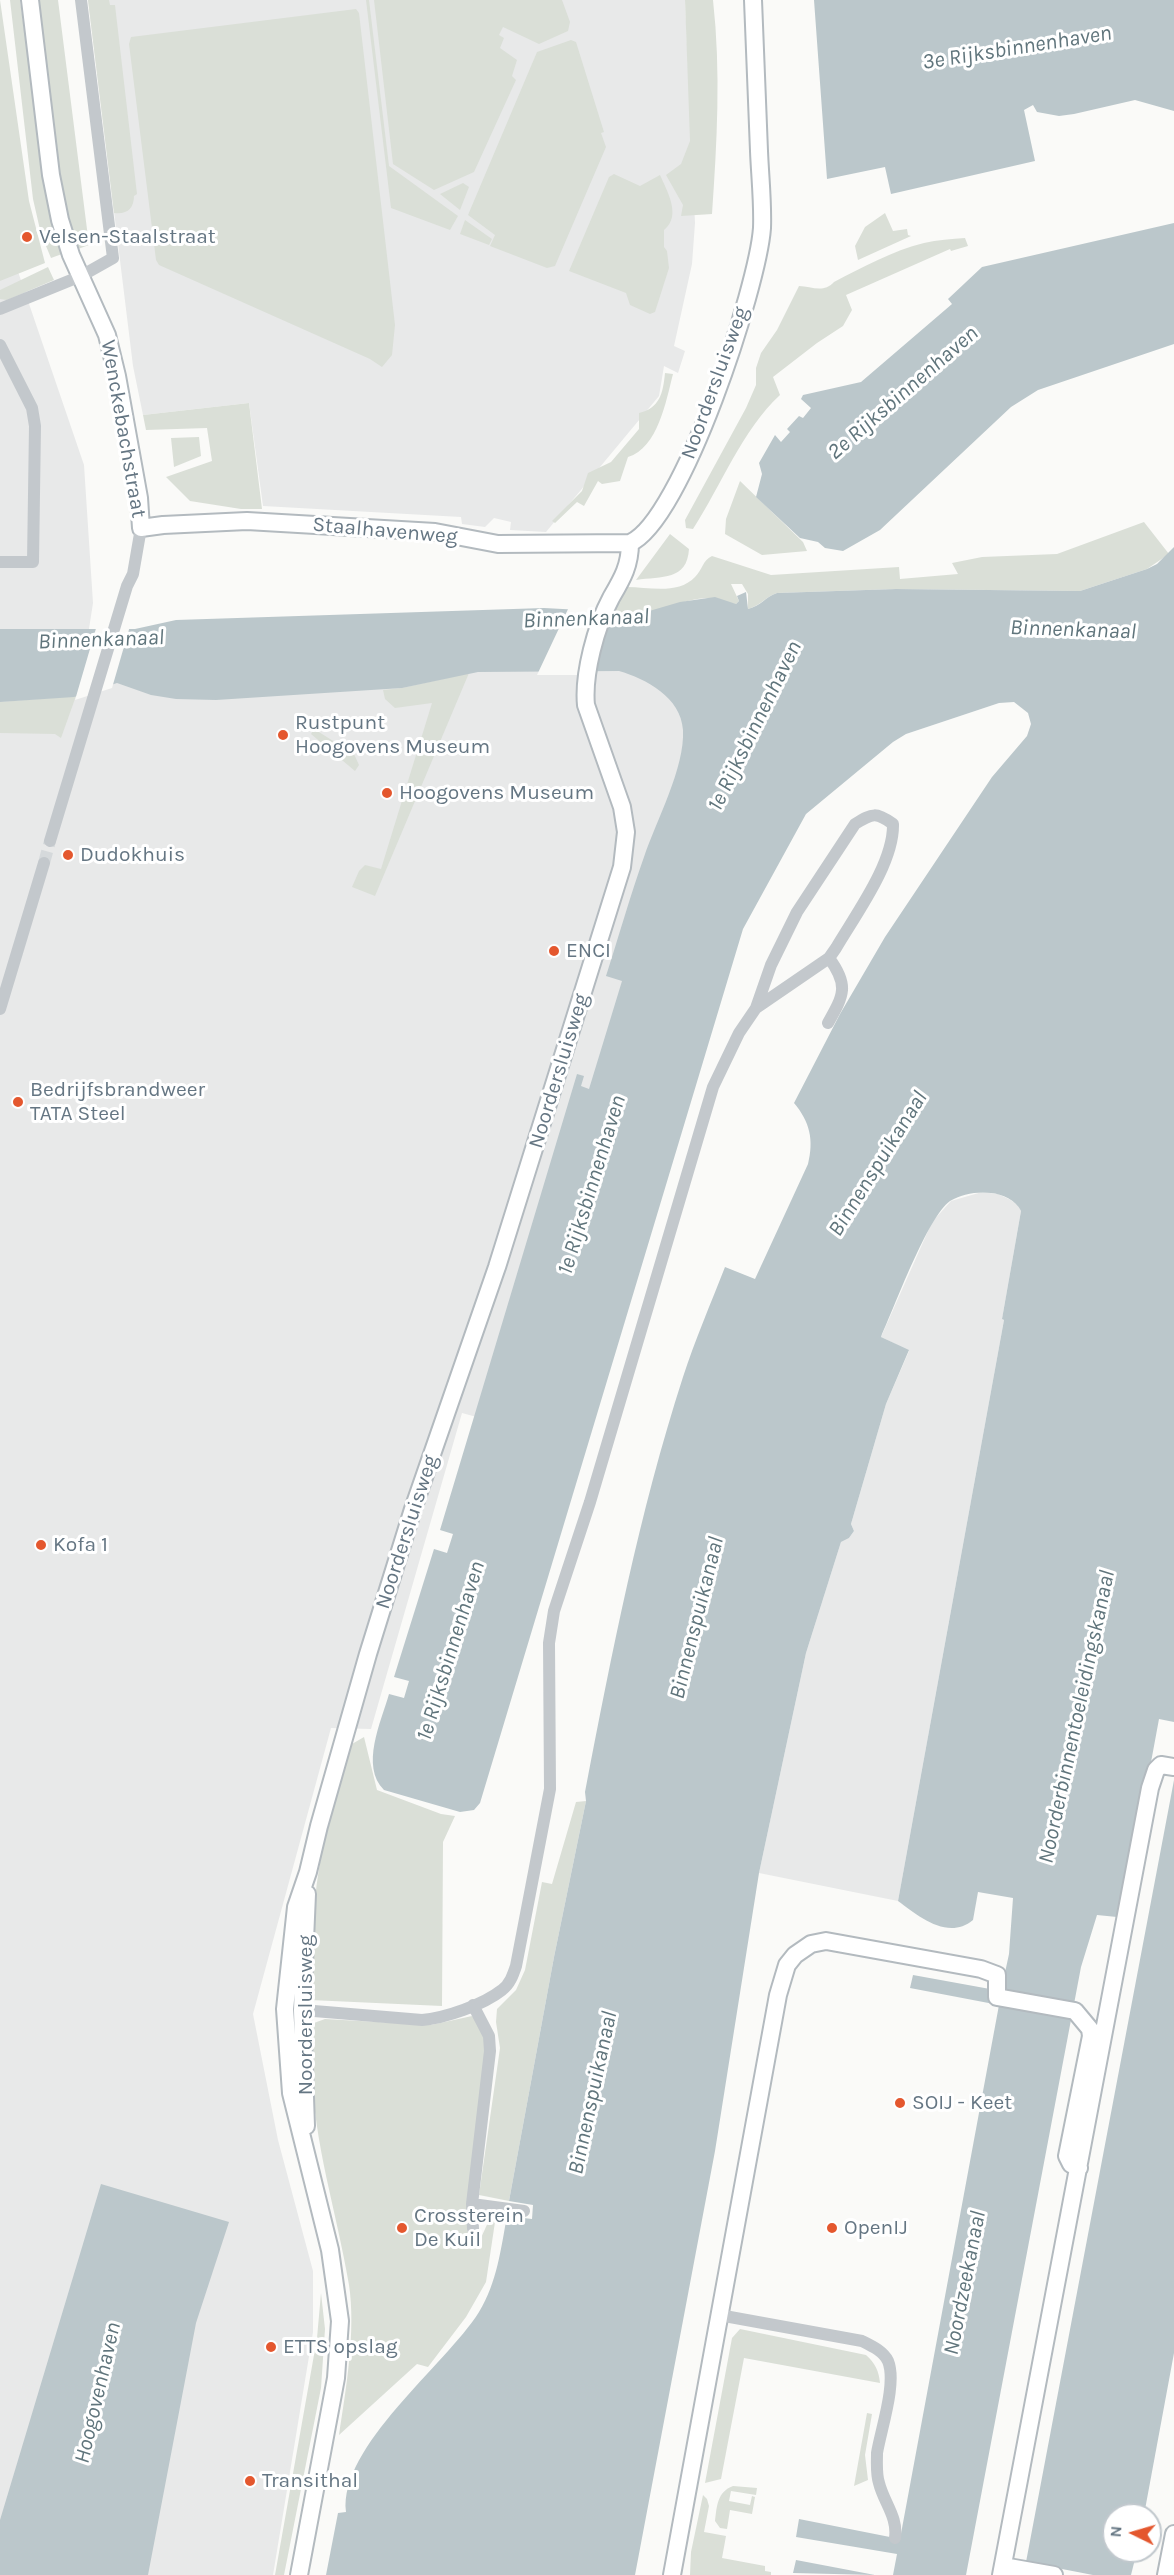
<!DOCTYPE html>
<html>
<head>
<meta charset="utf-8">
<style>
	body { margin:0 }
	#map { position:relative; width:1174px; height:2575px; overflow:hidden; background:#fafaf8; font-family:Karla,sans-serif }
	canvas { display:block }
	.north { position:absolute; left:1102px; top:2503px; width:60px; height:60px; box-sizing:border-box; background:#fff; border:2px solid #c1c8cd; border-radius:50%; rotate:275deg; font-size:16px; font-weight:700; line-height:24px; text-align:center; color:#657683 }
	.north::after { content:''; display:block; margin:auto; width:21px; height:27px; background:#e4572e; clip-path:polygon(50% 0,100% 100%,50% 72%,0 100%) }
</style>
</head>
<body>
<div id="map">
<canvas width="1174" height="2575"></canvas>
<div class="north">N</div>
</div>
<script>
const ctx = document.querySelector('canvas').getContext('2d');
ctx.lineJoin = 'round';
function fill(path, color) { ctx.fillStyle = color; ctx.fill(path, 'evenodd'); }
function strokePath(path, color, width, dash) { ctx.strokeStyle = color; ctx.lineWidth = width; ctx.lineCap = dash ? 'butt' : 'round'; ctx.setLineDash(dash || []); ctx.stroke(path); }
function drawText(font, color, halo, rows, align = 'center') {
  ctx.font = font + ' Karla,sans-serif'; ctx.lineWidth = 6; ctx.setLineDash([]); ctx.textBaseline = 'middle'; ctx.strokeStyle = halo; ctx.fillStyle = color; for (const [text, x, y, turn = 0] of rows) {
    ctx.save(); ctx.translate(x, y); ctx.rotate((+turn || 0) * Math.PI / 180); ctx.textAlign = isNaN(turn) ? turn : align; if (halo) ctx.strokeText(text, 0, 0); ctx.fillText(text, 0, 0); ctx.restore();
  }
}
fill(new Path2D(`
	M88,0H685L695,223L692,264L674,346L685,351L678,373L664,366L659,396L546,532L510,530L511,522L494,518L485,527L462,524L461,517L263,506L249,403L143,415L133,366Z
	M0,184L12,254L84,465L93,603L86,648L653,666L696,713L692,766L591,1102L491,1421L462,1413L371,1729L331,1728L253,2014L278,2140L313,2271V2332L273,2575H0Z
	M982,1192L998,1194L1009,1199L1018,1205L1021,1211L1002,1319L1004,1320L898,1901L759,1873L806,1653L841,1542L849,1538L854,1531L851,1524L886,1404L909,1351L881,1337L932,1222L951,1201Z`), '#e8e9e9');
fill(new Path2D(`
	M0,0L29,201L45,263L0,281Z
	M10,0H20L46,187L62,254L51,258L41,234L33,199Z
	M36,0H58L89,245L78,249L65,223Z
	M88,0H109L110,5H115L137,194L134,196C134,208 127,215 114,213Z
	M366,0H369L389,166L458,216L450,230L391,208Z
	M374,0H562L570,22L568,31L539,44L503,27L499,35L504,38L500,48L517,60L512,76L516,80L474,172L434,190L393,164Z
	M685,0H713C721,71 717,143 712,214L681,216L683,205L666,175L681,164L690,141Z
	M356,9L359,13L395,325L392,355L382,367L370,359L159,265L156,260L129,44L131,37Z
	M571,40L576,42L604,132L601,133L606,147L555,266L547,268L490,246L495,235L468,215L537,52Z
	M614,174L640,186L660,175C667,191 682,216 664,230V247L667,251L669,268L655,312L650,314L630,305L626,293L569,271L609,177Z
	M463,183L469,187L460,210L440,194Z
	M885,213L893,231L907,229L908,235L911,236L858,260L855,246L865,227Z
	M465,220L492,239L489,245L460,234Z
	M965,238L968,246L951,251L950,249L846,295L852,310L843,326L817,343L773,377L780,395C742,430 721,486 693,529L686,528L685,520L746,408L756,385V368L761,353L777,330L799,286C811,286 823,294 834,282C863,267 892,251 924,243C937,240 952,239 965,238Z
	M48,267L54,280L7,300L0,299V290Z
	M665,373L673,374C666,401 658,448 628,457L620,481L602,484L598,481L584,506L577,502L555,523L552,521L582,491L588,473L611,462L639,429V413C660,408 663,393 665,373Z
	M249,403L262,509H241L190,501L166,477L212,461L207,428L146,430L143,415Z
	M199,437L201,456L174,467L171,438Z
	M740,481L803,542L807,551L762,555L725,534L726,519Z
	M1144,522L1169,554L1147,569L1080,591L896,589L777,593C765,597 760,606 748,609V594L742,584H731L739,601L736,604C728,604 721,598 714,598C679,596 646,622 610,616L627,587C649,587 678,595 695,577C703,569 702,561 712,556L771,575L899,567L900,579L958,574L952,563L982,557L1057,554Z
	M670,534L689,549C687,581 662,576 636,580Z
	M469,673L375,896L352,887L359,871L365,865L381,869L432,703L395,708L385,699L383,690L402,688Z
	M76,696L61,738L55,734L0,733V702Z
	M314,729L354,754L359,765L355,771L311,734Z
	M364,1737L377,1790L441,1814L455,1816L443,1842L442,2006L310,2000C310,1949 313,1896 323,1846C330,1811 341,1777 352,1744Z
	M586,1801L554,1957L509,2201L479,2195L500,2048L496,2022L497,2009L516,1990L525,1970L542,1882L552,1884L576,1802Z
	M472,2016C484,2028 486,2039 486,2057L466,2215L468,2235L480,2240L490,2218L495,2222L486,2282L466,2317L428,2367L417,2364L339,2435C346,2389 356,2331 349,2285C337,2212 313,2142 312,2068C311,2052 310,2038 314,2023L325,2019L431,2025Z
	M321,2293L325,2329L321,2388L284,2575H275L317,2338Z
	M740,2329L866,2355C875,2363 879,2371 880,2383L744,2358L721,2479L705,2483L732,2338Z
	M867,2413L872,2414L865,2455L868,2480L854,2486Z
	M733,2486L757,2488L756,2495L731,2491L729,2501L750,2505L752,2496L755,2497L752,2514L730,2510L727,2529L720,2528L715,2521C717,2506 717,2492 733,2486Z
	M703,2495L707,2499L709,2506L704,2532L726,2536L722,2558L765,2566V2571L771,2572V2575H690L691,2552Z`), '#dadfd7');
fill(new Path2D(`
	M814,0H1174V111L1135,100L1074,114L1059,116L1037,112L1033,105L1024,110L1035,161L891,194L885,167L827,179Z
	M1174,223V344L1038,390L1011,407L880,530L843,551L825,548L818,542L800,538L756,497L762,474L759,463L775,435L781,442L790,432L787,429L799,416L803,418L811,408L801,399L803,395L861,382L952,304L948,299L982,267Z
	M1174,547V1722L1159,1719L1124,1908H1119L1117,1917L1097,1915L1081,1967L966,2575H893L897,2554L796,2537L799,2519L900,2539L999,2005L910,1988L913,1975L1001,1991L1009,1954L1013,1898L978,1892L973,1920C948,1941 918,1916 898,1901L1004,1320L1002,1319L1021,1211C1016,1200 1002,1194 991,1193C978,1191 961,1194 950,1201C928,1216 894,1308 881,1337L909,1350L886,1404L851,1524L854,1531L849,1538L841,1542L806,1653L759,1873L715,2151L635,2575H326L338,2513L346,2512C339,2446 445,2366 479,2312C497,2283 501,2248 507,2216L532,2219L533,2205L509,2201L554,1957L586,1801L585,1792C612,1652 639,1513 683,1377C695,1340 711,1303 725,1267L755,1279L808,1164C814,1140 810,1122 794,1103L840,1014L885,937L992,777L1027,736L1031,724L1028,713L1014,702L999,703L906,734L893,742L806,814L743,929L480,1803L474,1810L460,1812L384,1790C360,1766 381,1722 389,1694L404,1698L409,1681L394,1677L434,1549L447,1553L453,1534L440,1530L577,1074L584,1076L581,1086L589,1089L622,981L606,976C619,936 630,896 644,857C656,821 685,768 683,730C681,697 646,679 619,671L478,672L402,688L216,700L176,699L151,695L117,683L74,697L0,702V629H135L176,620L544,608L600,611L618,617L639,614L680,602L715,597L736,604L739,601L737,596L746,592L748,609C761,606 765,597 777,593L896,589L1080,591L1147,569L1157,564Z
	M1174,1780V2353L1144,2515H1114V2551H1137L1131,2575H1093L1026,2562Z
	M101,2184L229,2222L196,2323L148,2575H0V2520Z
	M796,2560L875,2575L793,2573Z`), '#bbc7cb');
fill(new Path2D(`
	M569,607L601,608L593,675H537Z
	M97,625L130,626L112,688L75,700Z`), '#fafaf8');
strokePath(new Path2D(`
	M44,863L50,841`), '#d5d9db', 12, [12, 6]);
const secondary = new Path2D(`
	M30,0L51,175L60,220L71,255L107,335L117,376L139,498L141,528L163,525L247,521L435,532L498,544L630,543C682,521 758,286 762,228C763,203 760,176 759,151C757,100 755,50 753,0
	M306,2126L302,2010L307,1894
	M1003,2566L1054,2575
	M299,2575L336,2378L340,2321L330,2250L291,2093L285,2009L296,1907L308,1872L319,1826L368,1654L413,1509L497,1267L622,867L626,832L622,807L586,705C583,674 596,626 611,598C622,579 630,566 630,543
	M672,2575L778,1995L787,1965L795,1955L811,1944L826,1941L981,1969L997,1975V1997L1075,2011L1090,2029L1091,2036L1067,2156L1071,2164L1079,2168
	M1001,2575L1150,1788L1156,1770L1161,1765L1174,1767
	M1166,2575L1174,2534`);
strokePath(secondary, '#b3babf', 20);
strokePath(new Path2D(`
	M0,309L81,276L113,258L81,0
	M0,345L32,408L35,426L33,562H0
	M50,841L127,586L133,574L141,528
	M0,1009L44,863
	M828,1023C844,995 849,985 829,958
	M302,2010L422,2020C445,2018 483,2005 502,1990C510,1984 513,1975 516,1966L550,1789L549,1643L554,1611L590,1502L713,1087L739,1033L756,1008L771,965L797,912L855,824C873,813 876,812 893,824C894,863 856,914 836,948L829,958L756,1008
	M472,2204L524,2211
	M473,2229L472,2204L490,2051L489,2036L473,2005
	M719,2315L862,2341C872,2346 883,2351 888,2361C897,2383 881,2429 877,2453C877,2463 876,2474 879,2483C884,2503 898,2517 895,2538`), '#c3c8cc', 12);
strokePath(secondary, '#fff', 16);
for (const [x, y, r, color] of [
	[27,237,6,"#e4572e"],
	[283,735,6,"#e4572e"],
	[387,793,6,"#e4572e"],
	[68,855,6,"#e4572e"],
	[554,951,6,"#e4572e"],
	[18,1102,6,"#e4572e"],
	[41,1545,6,"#e4572e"],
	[900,2103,6,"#e4572e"],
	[402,2228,6,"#e4572e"],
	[832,2228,6,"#e4572e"],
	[271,2347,6,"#e4572e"],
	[250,2481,6,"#e4572e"]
]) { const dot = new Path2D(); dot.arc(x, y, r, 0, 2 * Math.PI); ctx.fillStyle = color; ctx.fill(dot); strokePath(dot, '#fff', 2); }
drawText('21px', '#657683', '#fff', [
	["Velsen-Staalstraat",39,237],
	["Rustpunt",295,723],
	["Hoogovens Museum",295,747],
	["Hoogovens Museum",399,793],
	["Dudokhuis",80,855],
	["ENCI",566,951],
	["Bedrijfsbrandweer",30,1090],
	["TATA Steel",30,1114],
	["Kofa 1",53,1545],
	["SOIJ - Keet",912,2103],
	["Crossterein",414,2216],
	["De Kuil",414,2240],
	["OpenIJ",844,2228],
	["ETTS opslag",283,2347],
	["Transithal",262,2481]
], 'left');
drawText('21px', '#657683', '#fff', [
	["Noordersluisweg",715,383,-70],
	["Wenckebachstraat",123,429,80],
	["Staalhavenweg",385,531,5],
	["Noordersluisweg",559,1071,-73],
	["Noordersluisweg",407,1532,-72],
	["Noordersluisweg",306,2015,-90]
]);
drawText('italic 22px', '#60757c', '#fff', [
	["3e Rijksbinnenhaven",1017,48,-9],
	["2e Rijksbinnenhaven",903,393,-41],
	["Binnenkanaal",586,619,-2],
	["Binnenkanaal",1073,630,2],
	["Binnenkanaal",101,640,-2],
	["1e Rijksbinnenhaven",755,726,-64],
	["Binnenspuikanaal",878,1164,-58],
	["1e Rijksbinnenhaven",592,1185,-73],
	["Binnenspuikanaal",697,1618,-76],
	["1e Rijksbinnenhaven",451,1651,-73],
	["Noorderbinnentoeleidingskanaal",1077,1717,-78],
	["Binnenspuikanaal",593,2093,-78],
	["Noordzeekanaal",965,2283,-79],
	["Hoogovenhaven",98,2393,-77]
]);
</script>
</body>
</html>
